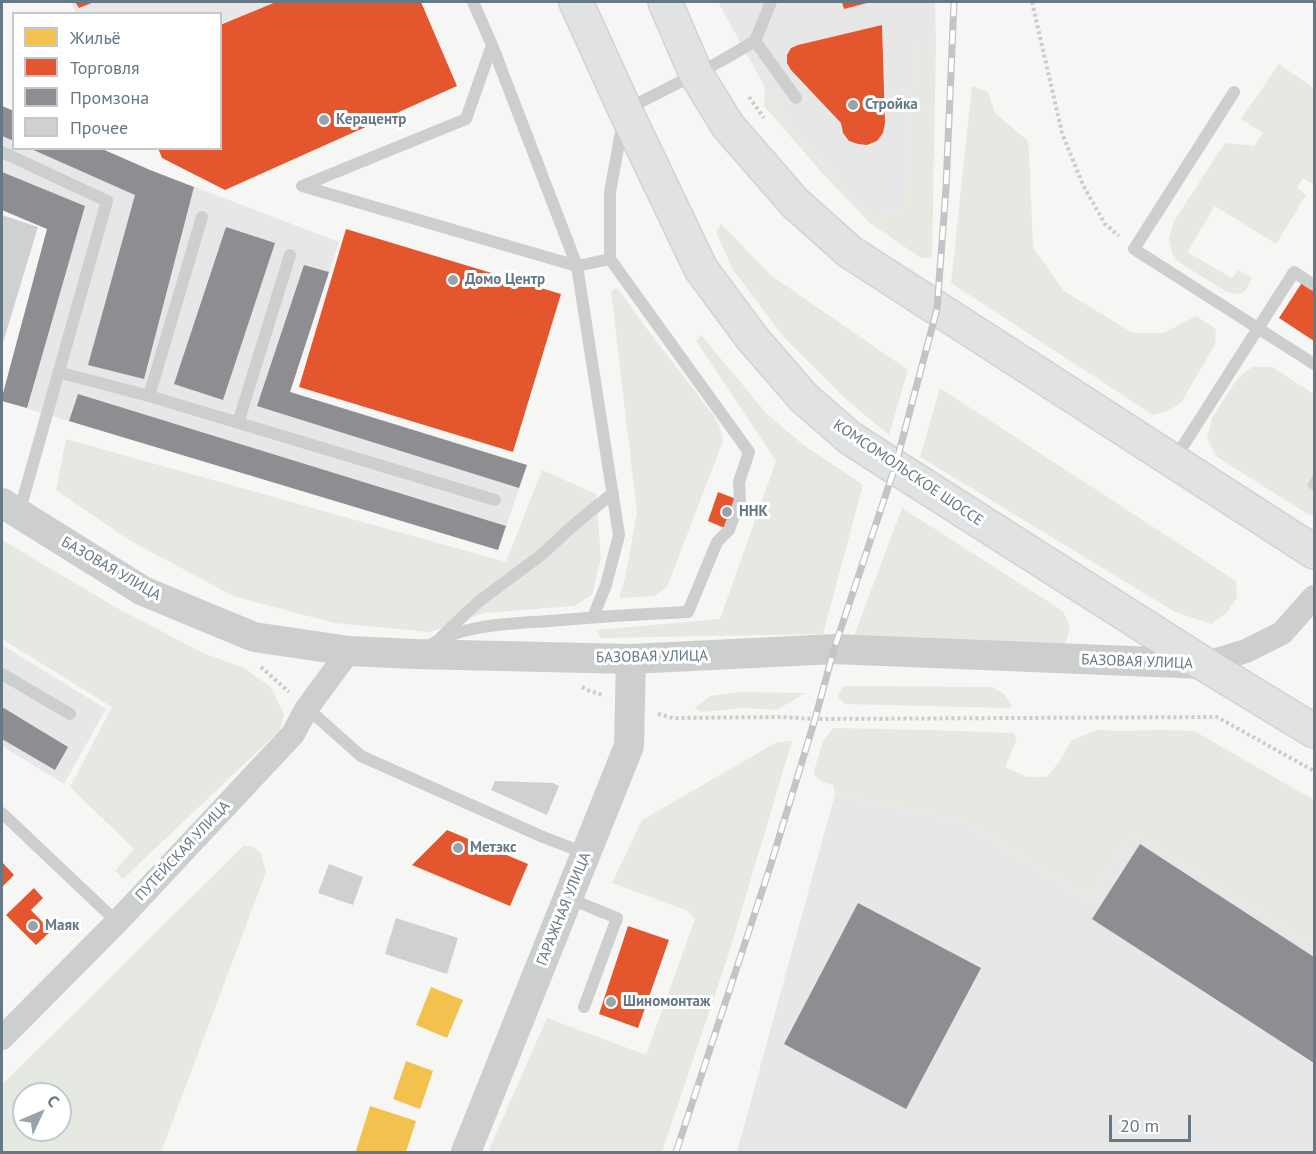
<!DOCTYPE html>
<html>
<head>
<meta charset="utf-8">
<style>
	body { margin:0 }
	#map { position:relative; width:1316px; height:1154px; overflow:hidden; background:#f6f6f4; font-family:"PT Sans",sans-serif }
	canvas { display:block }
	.frame { position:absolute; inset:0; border:3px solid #647886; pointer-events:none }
	.legend { position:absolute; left:12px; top:12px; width:210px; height:138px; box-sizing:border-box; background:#fff; border:2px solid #c1c9cf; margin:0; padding:8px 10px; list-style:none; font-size:18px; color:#647886 }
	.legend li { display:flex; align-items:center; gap:12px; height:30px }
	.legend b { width:30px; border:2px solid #c1c9cf }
	.north { position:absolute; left:12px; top:1082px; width:60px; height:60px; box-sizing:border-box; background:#fff; border:2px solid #c1c9cf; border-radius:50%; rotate:46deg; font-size:16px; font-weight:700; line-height:24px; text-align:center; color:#647886 }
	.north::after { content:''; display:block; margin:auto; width:21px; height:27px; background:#97a4ac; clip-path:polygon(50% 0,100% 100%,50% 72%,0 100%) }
	.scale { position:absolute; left:1109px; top:1115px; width:82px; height:27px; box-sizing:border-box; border:3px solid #647886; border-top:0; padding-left:8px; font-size:18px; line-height:21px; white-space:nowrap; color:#647886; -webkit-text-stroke:4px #fff; paint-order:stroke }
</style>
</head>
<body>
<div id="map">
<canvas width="1316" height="1154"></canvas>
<div class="frame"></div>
<ul class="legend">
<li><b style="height:16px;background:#f2c14e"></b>Жильё</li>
<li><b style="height:16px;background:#e4572e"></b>Торговля</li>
<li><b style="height:16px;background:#8d8d92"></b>Промзона</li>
<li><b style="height:16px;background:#cfd1d1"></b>Прочее</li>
</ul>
<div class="north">С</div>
<div class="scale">20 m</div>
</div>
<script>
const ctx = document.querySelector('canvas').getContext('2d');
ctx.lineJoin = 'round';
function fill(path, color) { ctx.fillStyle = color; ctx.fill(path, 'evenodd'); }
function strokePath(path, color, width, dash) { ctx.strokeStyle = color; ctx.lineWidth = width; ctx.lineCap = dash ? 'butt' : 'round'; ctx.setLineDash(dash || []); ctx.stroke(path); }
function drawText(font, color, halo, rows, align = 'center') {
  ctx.font = font + ' "PT Sans",sans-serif'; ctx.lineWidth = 6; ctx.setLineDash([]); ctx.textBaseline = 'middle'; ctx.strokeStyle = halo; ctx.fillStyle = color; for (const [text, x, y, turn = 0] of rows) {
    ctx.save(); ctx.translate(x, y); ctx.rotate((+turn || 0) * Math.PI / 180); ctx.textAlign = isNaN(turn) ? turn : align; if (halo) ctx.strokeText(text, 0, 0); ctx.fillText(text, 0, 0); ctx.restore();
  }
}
fill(new Path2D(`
	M71,2H276L221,24L220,14L76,13Z
	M718,2H935L936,42L915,44L904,209L872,219L789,128L776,102L765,87Z
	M2,106L13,111L14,148L100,149L150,170L339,242L290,392L527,465L498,550L2,401L47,229L2,210Z
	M2,645L106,709L64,784L2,746Z
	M835,794L967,823L1089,900L1132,833L1314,948V1152H737Z`), '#e6e7e6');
fill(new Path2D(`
	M936,42L932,258H921L870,223L825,176L764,106L765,87L776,102L789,128L872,219L904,209L915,43Z
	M1279,64L1314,88V185L1303,178L1297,188L1306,195L1276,244L1215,206L1187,252L1232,278L1238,270L1252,278L1245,291L1239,294L1227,292L1177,261L1172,252L1169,238L1174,221L1225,143L1254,146L1263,133L1241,119Z
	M972,86L988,92L995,113L1028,141L1029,153L1033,247L1064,291L1133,333H1164L1196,316L1216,329L1215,344L1181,403L1166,412L1153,415L951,283Z
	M721,224L772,276L908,370L889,435L849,402L782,335L733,270L716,232Z
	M617,288L650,333L714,416L720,427L723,441L667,587L655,596L619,598L625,578L637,513L611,291Z
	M701,335L767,414L801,443L863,485L823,634L601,638L596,630L720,619L776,461L696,341Z
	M1252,367H1272L1314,394V515H1309L1217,457L1207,439L1212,418L1237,379Z
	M940,388L1236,581L1237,598L1226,613L1211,624L1175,612L920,457Z
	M66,439L506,562L542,470L596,494L601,558L592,595L574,606L484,613L430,632L334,623L233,596L129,540L56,490Z
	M902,508L1063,611L1070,626L1066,642L1053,646L852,641Z
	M2,540L119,609L203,653L244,668L271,687L284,714L280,730L123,879L115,871L134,849L70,787L112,707L2,639Z
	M844,686L993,687L1005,695L1012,705L1010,708L845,704L839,699L838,695Z
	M739,692L805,693L777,710L743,708L702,712L695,708L710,696Z
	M833,728L929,730L1013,733L1017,739L1005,767L1027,777H1047L1059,762L1072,740L1098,730L1123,731L1162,730L1194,731L1314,800V948L1132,833L1089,900L967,823L835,794L833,785L823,782L813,774L823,741Z
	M792,741L728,956L662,1152H488L547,1018L646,1055L695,919L688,911L612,883L642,820L777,742Z
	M243,846H251L261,853L266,872L161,1152H2V1085ZM24,1094H60V1130H24Z`), '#e6e9e2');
fill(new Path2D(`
	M431,987L463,1000L447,1038L416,1025Z
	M406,1061L433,1071L420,1109L393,1099Z
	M370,1106L416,1121L406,1152H361L356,1151Z`), '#f2c14e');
fill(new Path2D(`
	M75,2H94L79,8Z
	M276,2H421L457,86L225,190L162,158L158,148H220V25Z
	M842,2H871L844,9Z
	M882,25L885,123L883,133L877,141L867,145L858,144L849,141L843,133L841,123L791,70L787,63V55L791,48L798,45Z
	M346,229L561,294L513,452L299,387Z
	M1303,281L1314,288V341L1279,318Z
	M718,492L744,502L729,530L708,521Z
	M447,830L528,864L510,906L412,865Z
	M2,862L14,875L2,887Z
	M34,888L43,898L31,910L51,931L36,945L6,915Z
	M628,926L669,940L638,1028L599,1014Z`), '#e4572e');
fill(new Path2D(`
	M2,106L14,111V141L2,136Z
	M29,148H100L150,170L194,187L144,379L88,365L135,195Z
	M2,172L85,206L27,408L2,401V397L47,229L2,210Z
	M226,227L275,243L223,400L174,384Z
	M304,265L329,272L290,392L527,465L519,488L257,406Z
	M78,394L506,526L498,550L69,421Z
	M2,707L68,747L55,770L2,739Z
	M1140,844L1314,957V1063L1092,919Z
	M858,903L981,968L906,1109L784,1044Z`), '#8d8d92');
fill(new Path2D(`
	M2,215L38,227L2,346Z
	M1314,473V491L1307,486Z
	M495,781L553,783L559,786L547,815L491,790Z
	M329,864L363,877L353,905L318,893Z
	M396,918L458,938L447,974L385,954Z`), '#cfd1d1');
const primary = new Path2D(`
	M576,2L625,110L701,269L752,338L804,398L850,438L895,467L1204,664L1314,731
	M665,2L696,74L728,126L795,203L850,252L1314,552`);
strokePath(primary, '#d2d3d3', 36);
strokePath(new Path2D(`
	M1032,2L1062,133L1083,185L1105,224L1119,236
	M749,97L764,118
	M261,667L289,692
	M582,687L587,690L603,695
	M658,714L673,718L781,717L815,719L1217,717L1314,771`), '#cbcccc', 4, [3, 3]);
strokePath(new Path2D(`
	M473,2L492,45L577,266
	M755,41L796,98
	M492,45L466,119L302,186L577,266
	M1234,92L1134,249L1314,364
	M2,152L107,201L19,513
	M58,372L149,396L495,500
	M149,396L202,217
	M238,423L290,255
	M1174,460L1294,272L1314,285
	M593,617L606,585L619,535L577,266L610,259
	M441,637L478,602L540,556L576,523L613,493
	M428,646C464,624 508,624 549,621C595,617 642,614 688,612L717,542L729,530L740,500L739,482L749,452L610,259V192L625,110L721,61L755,41L771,2
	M2,674L70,714
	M307,708L361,756L543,837L585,853
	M2,813L117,922
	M568,898L617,918L584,1007`), '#cdcfcf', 12);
strokePath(new Path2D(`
	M1204,664L1246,651L1282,633L1314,597
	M2,1038L117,922L293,734L307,708L349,651`), '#cdcfcf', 24);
strokePath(new Path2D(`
	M2,503L143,591L254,637L349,651L415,654L631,659L834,649L1204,664
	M466,1152L629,746L631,659`), '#cdcfcf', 30);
strokePath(primary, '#e1e2e2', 33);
const rail = new Path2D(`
	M676,1152L771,864L815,719L834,649L895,467L937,309L946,188L954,2`);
strokePath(rail, '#c2c4c5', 7);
strokePath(rail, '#fff', 4.5, [14]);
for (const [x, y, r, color] of [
	[853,105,6,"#97a4ac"],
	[324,120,6,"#97a4ac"],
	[453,280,6,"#97a4ac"],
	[727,512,6,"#97a4ac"],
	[458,848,6,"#97a4ac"],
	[33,926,6,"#97a4ac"],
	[611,1002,6,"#97a4ac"]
]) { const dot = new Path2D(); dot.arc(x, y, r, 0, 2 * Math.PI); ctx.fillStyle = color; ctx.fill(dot); strokePath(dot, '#fff', 2); }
drawText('bold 15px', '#647886', '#fff', [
	["Стройка",865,105],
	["Керацентр",336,120],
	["Домо Центр",465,280],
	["ННК",739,512],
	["Метэкс",470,848],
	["Маяк",45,926],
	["Шиномонтаж",623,1002]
], 'left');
drawText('15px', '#647886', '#fff', [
	["КОМСОМОЛЬСКОЕ ШОССЕ",908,473,34],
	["БАЗОВАЯ УЛИЦА",111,569,30],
	["БАЗОВАЯ УЛИЦА",652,657,-1],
	["БАЗОВАЯ УЛИЦА",1137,662,2],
	["ПУТЕЙСКАЯ УЛИЦА",183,851,-47],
	["ГАРАЖНАЯ УЛИЦА",564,909,-68]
]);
</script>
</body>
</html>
